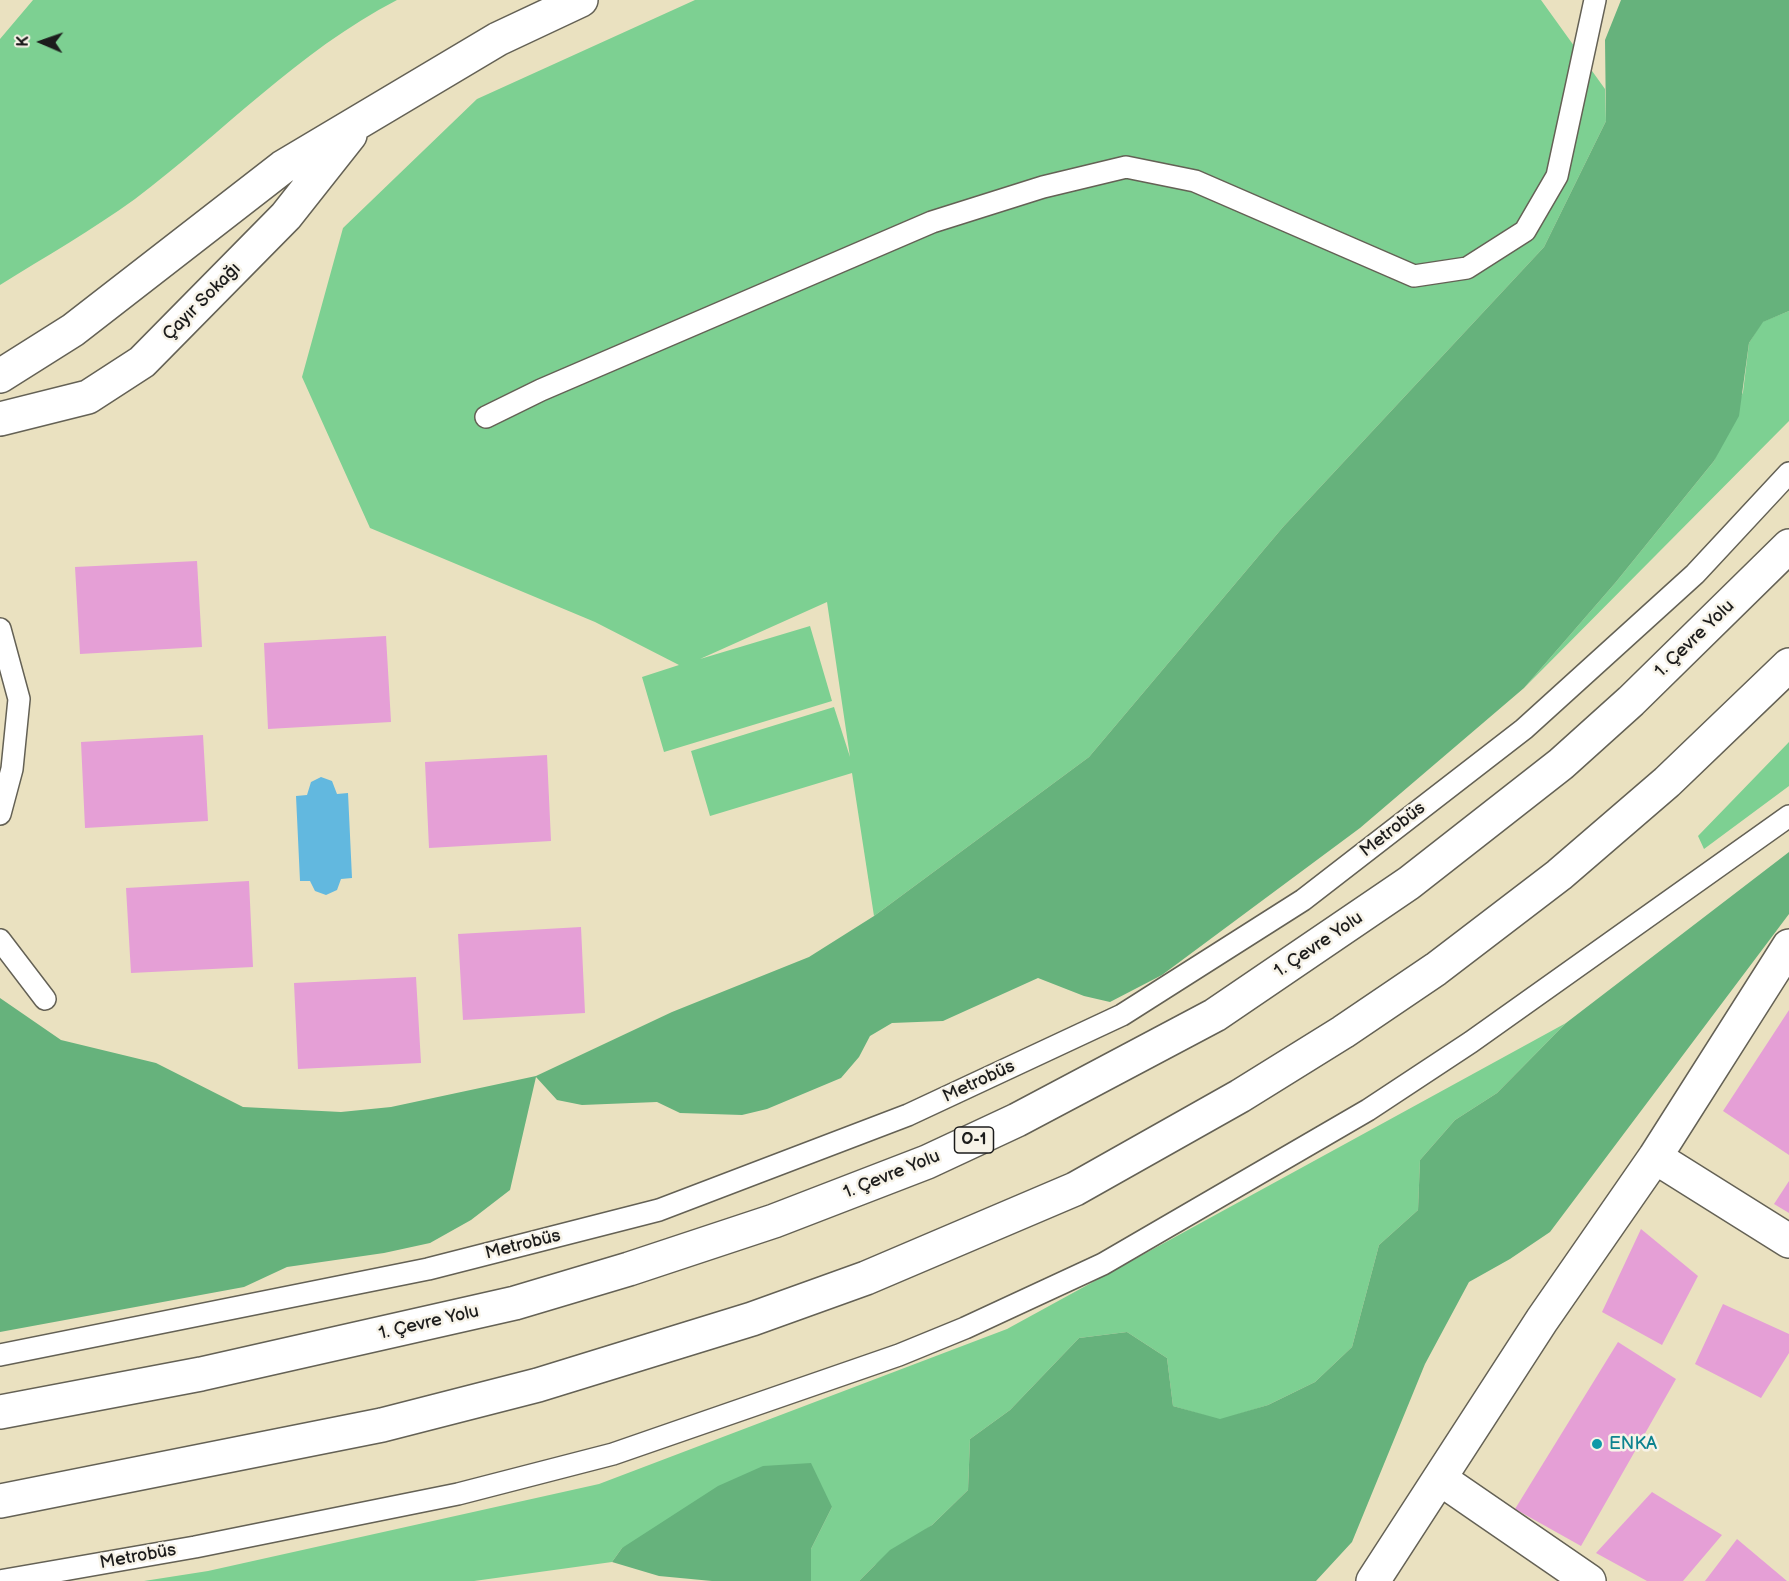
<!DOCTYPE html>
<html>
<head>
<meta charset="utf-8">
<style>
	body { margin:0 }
	#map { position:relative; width:1789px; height:1581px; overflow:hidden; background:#eae1c0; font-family:"Balsamiq Sans",sans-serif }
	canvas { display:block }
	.north { position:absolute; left:12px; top:12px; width:60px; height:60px; -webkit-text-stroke:4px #f7f3e8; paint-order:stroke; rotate:272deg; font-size:16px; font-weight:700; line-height:24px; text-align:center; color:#1c1c1c }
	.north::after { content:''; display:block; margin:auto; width:21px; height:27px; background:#1c1c1c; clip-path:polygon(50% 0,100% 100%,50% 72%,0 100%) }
</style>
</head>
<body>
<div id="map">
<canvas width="1789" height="1581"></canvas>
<div class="north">K</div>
</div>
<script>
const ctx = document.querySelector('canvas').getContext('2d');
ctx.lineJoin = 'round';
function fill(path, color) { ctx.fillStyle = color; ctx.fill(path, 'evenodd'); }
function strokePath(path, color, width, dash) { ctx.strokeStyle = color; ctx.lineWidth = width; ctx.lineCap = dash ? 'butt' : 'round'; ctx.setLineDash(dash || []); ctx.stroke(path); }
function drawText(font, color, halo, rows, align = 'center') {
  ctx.font = font + ' "Balsamiq Sans",sans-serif'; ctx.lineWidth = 5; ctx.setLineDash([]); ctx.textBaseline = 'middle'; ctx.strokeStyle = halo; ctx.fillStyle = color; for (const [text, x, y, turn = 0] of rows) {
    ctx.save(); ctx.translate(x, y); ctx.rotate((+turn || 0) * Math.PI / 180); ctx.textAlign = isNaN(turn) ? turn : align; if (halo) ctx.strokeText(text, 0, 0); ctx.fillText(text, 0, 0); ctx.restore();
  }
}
fill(new Path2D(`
	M33,0H397C297,52 224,132 135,199C92,230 45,257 0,285V39Z
	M695,0H1541L1605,89L1606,121L1544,247L1283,527L1089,757L874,916L852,773L710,816L691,751L834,707L850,757L827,602L700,659L810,626L832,701L664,752L642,677L679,665L595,622L370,528L302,377L343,228L477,99Z
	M1789,311V421L1524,688L1616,582L1714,461L1743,392L1749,343L1762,322Z
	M1789,742V786L1704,849L1698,836Z
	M1566,1023L1497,1093L1455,1120L1420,1160L1418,1210L1379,1245L1352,1347L1315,1382L1268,1405L1220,1420L1173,1406L1167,1358L1127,1332L1079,1338L1010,1410L970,1439L968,1490L932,1525L875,1565L859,1581H811V1549L832,1507L622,1548L612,1562L474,1581H144L208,1571L599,1484L1007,1329Z`), '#7dd092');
fill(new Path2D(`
	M1621,0H1789V311L1763,322L1749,343L1739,416L1714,461L1616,582L1524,688L1360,828L1162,975L1110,1002L1084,996L1038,978L943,1021L892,1023L870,1036L859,1057L841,1078L767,1109L742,1115L680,1113L657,1102L582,1105L557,1100L536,1077L510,1190L471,1220L430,1243L384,1253L287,1267L244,1287L0,1332V998L61,1040L156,1063L243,1107L341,1112L391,1107L536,1076L672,1012L809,957L874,916L1089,757L1283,527L1544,247L1606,121L1605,40Z
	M1789,852V914L1550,1232L1510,1259L1469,1282L1425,1364L1352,1542L1316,1581H859L890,1550L932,1525L968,1490L970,1439L1010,1410L1079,1338L1127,1332L1167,1358L1173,1406L1220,1419L1268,1405L1315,1382L1352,1347L1379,1245L1418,1210L1420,1160L1455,1120L1497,1093L1566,1023Z
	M811,1463L832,1507L811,1549V1581H712L659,1576L612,1562L622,1548L718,1486L763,1466Z`), '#66b27c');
fill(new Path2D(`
	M321,777L332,781L337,794L348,793L352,878L341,879L337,890L326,895L315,891L310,881H300L296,796L307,795L311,782Z`), '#62b8df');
fill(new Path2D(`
	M197,561L202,647L80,654L75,567Z
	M386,636L391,722L268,729L264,643Z
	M203,735L208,821L85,828L81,742Z
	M547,755L551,841L429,848L425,762Z
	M249,881L253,967L131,973L126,888Z
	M581,927L585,1013L463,1020L458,934Z
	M416,977L421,1063L298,1069L294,983Z
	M1789,1010V1155L1723,1111Z
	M1789,1181V1213L1774,1204Z
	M1641,1229L1698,1276L1662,1345L1602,1312Z
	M1723,1304L1789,1334V1353L1761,1398L1695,1364Z
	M1618,1342L1676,1379L1581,1546L1515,1509Z
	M1652,1492L1722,1535L1683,1581H1647L1596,1553Z
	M1737,1539L1787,1581H1705Z`), '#e59fd6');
const lane = new Path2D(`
	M486,417L541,390L932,222L1043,187L1126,167L1195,181L1414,276L1467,268L1525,231L1557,176L1595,0
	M0,629L19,699L12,769L0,814
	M0,940L45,999
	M0,1355L428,1269L659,1210L908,1115L1122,1015L1303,900L1524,729L1695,574L1789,473
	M0,1581L195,1547L458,1494L613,1454L899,1355L965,1328L1103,1264L1368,1110L1471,1042L1789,816`);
const street = new Path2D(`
	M0,376L73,330L283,167L498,39L581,0
	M0,419L88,397L142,362L286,216L350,135
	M1655,1157L1789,1241
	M1442,1480L1589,1581
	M1373,1581L1542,1320L1655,1157L1789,946`);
const highway = new Path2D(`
	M0,1412L201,1374L515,1303L629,1269L774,1221L927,1162L1017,1120L1215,1015L1409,883L1561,764L1631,701L1789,546
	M0,1501L382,1425L538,1385L752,1319L866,1278L1075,1189L1240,1096L1343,1032L1436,969L1559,875L1667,782L1789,665`);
strokePath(lane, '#646155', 24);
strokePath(street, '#646155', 36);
strokePath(highway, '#646155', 36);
strokePath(lane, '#fff', 21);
strokePath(street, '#fff', 33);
strokePath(highway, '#fff', 33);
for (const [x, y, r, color] of [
	[1597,1444,6,"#0f9aa8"]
]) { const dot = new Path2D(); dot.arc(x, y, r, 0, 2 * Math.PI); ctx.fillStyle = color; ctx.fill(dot); strokePath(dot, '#f7f3e8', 2); }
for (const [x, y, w] of [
	[974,1140,39]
]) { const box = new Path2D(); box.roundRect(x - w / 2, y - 13, w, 26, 4.5); ctx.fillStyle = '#f7f3e8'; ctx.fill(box); strokePath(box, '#1c1c1c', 1.5); }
drawText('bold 16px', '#1c1c1c', null, [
	["O-1",974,1140]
]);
drawText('18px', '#1c1c1c', '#f7f3e8', [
	["Çayır Sokağı",202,302,-45],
	["1. Çevre Yolu",1695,639,-44],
	["Metrobüs",1393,830,-38],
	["1. Çevre Yolu",1319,945,-34],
	["Metrobüs",979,1082,-25],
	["1. Çevre Yolu",892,1175,-22],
	["Metrobüs",523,1245,-14],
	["1. Çevre Yolu",429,1323,-13],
	["Metrobüs",138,1557,-10]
]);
drawText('18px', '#0d838f', '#f7f3e8', [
	["ENKA",1609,1444]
], 'left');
</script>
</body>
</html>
